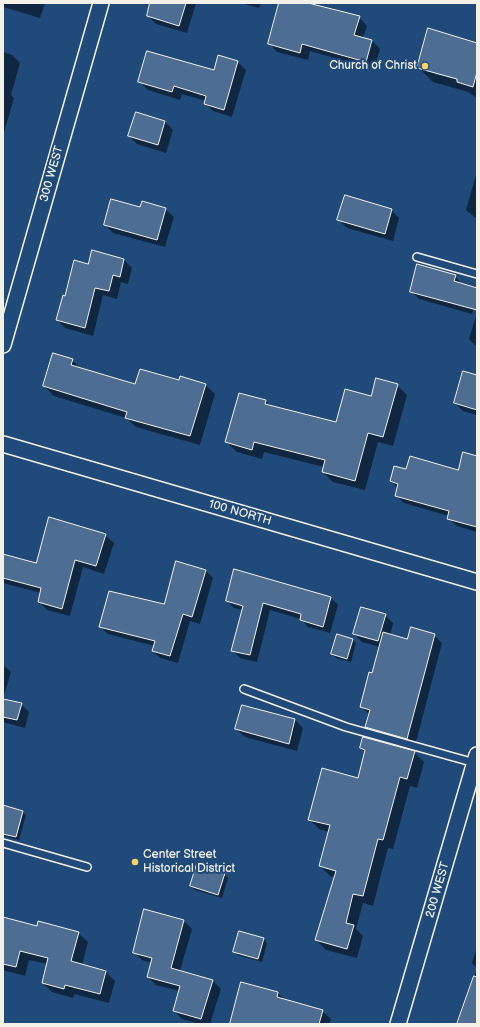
<!DOCTYPE html>
<html>
<head>
<meta charset="utf-8">
<style>
	body { margin:0 }
	#map { position:relative; width:480px; height:1027px; overflow:hidden; background:#1f4a7a; font-family:"Balsamiq Sans",sans-serif }
	canvas { display:block }
	.frame { position:absolute; inset:0; border:4px solid #f4f1e8; pointer-events:none }
</style>
</head>
<body>
<div id="map">
<canvas width="480" height="1027"></canvas>
<div class="frame"></div>
</div>
<script>
const ctx = document.querySelector('canvas').getContext('2d');
ctx.lineJoin = 'round';
function fill(path, color) { ctx.fillStyle = color; ctx.fill(path, 'evenodd'); }
function strokePath(path, color, width, dash) { ctx.strokeStyle = color; ctx.lineWidth = width; ctx.lineCap = dash ? 'butt' : 'round'; ctx.setLineDash(dash || []); ctx.stroke(path); }
function drawText(font, color, halo, rows, align = 'center') {
  ctx.font = font + ' "Balsamiq Sans",sans-serif'; ctx.lineWidth = 4; ctx.setLineDash([]); ctx.textBaseline = 'middle'; ctx.strokeStyle = halo; ctx.fillStyle = color; for (const [text, x, y, turn = 0] of rows) {
    ctx.save(); ctx.translate(x, y); ctx.rotate((+turn || 0) * Math.PI / 180); ctx.textAlign = isNaN(turn) ? turn : align; if (halo) ctx.strokeText(text, 0, 0); ctx.fillText(text, 0, 0); ctx.restore();
  }
}
fill(new Path2D(`
	M3,3H45L40,18L3,7Z
	M152,3H196L187,33L156,24L148,16Z
	M241,3H261L259,8Z
	M280,3H308L359,17L367,26L363,38L372,41L380,49L374,69L310,51L308,60L277,52L269,43Z
	M477,44V98L468,92L433,82L418,67ZM435,72L463,79L462,81L435,74Z
	M3,52L12,55L20,63L11,95L14,98L3,136Z
	M238,62L246,70L232,117L213,111L205,103L206,101L182,94L180,100L148,90L140,82L214,71Z
	M136,113L165,122L173,130L166,153L137,144L129,136Z
	M476,175L477,176V219L466,210Z
	M141,208L165,209L174,217L165,247L113,233L105,225Z
	M391,210L399,218L393,241L347,228L338,219Z
	M124,260L132,268L128,284L121,282L117,299L103,295L93,336L65,328L57,320L66,297L89,265Z
	M455,276L463,285L477,294L472,314L419,299L411,291Z
	M477,313V347L469,339Z
	M72,360L81,369L136,386L179,382L206,385L215,394L200,445L136,427L126,418L54,396L44,386Z
	M477,376V415L463,411L455,403Z
	M397,385L407,395L393,446L378,442L365,490L333,482L323,472L324,467L264,452L262,459L237,452L226,442L265,401L271,406L336,423L372,397Z
	M477,457V532L457,526L448,518L449,516L404,503L396,495L398,488L391,481L407,471H458Z
	M105,535L114,543L104,574L83,567L70,616L47,610L39,602L41,593L3,583V555L36,564Z
	M206,571L213,578L200,624L190,621L178,663L160,658L153,651L155,646L108,634L100,627L164,606Z
	M331,598L338,605L330,633L308,627L301,619L270,610L257,662L240,658L232,650L243,610L234,608L227,601Z
	M385,615L393,623L390,636L408,641L434,635L442,643L415,746L374,735L366,727L370,715L361,707L380,647L362,642L354,634Z
	M352,639L356,643L351,662L336,658L332,654Z
	M3,665L11,672L3,699Z
	M3,700L21,704L29,712L25,728L3,722Z
	M243,706L295,720L303,728L297,751L245,737L236,729Z
	M361,748L414,752L424,762L417,788L410,786L393,849L388,848L373,906L363,903L356,929L363,936L357,958L326,950L316,940L335,877L330,876L320,866L329,832L319,829L309,819L358,779L365,752Z
	M22,812L26,815L19,840L3,836V816Z
	M224,874L228,878L222,898L195,890L191,886Z
	M3,918L38,927L78,933L88,942L82,965L106,972L115,981L109,1003L74,994L73,998L52,992L43,983L48,964L29,960L25,976L3,970Z
	M184,921L192,929L180,971L213,981L221,989L210,1024H200L182,1019L174,1011L179,991L156,985L148,977L152,963L142,960L134,952Z
	M264,939L267,943L262,962L238,955L234,951Z
	M477,947V968L472,963Z
	M477,968V1024H459Z
	M278,993L286,1001L322,1011L331,1019L329,1024H231Z`), '#0007');
const building = new Path2D(`
	M150,3H186L179,26L147,16Z
	M279,3H308L360,16L354,35L372,40L366,62L302,44L300,53L268,44Z
	M428,28L477,43V72L473,87L457,82V79L417,68Z
	M147,51L214,70L218,55L238,61L224,110L204,104L206,96L174,86L172,92L138,82Z
	M136,112L165,121L158,145L128,136Z
	M345,195L392,209L385,234L337,220Z
	M111,199L140,207L142,201L166,208L157,240L104,225Z
	M92,250L124,259L120,277L113,275L109,291L95,288L85,328L56,320L63,295L65,296L74,260L88,264Z
	M417,264L456,275L454,281L477,288V310L410,292Z
	M53,353L73,359L71,365L135,384L140,369L179,380L180,376L206,384L190,436L125,418L127,412L43,386Z
	M463,371L477,375V410L454,403Z
	M376,378L398,384L383,437L368,433L355,481L322,472L325,460L254,442L252,450L225,442L239,393L266,400L265,404L336,422L345,389L371,396Z
	M463,452L477,456V527L447,519L449,511L395,496L398,484L390,481L394,466L406,469L410,456L458,470Z
	M49,517L106,534L96,566L75,560L62,609L38,602L41,588L3,578V554L36,563Z
	M176,561L206,570L192,617L183,614L170,656L152,651L155,641L99,627L109,591L164,604Z
	M234,569L331,597L323,627L300,620L301,614L263,603L250,655L231,651L243,606L226,601Z
	M361,607L386,614L378,641L353,634Z
	M411,627L435,634L407,739L365,727L370,710L360,707L369,672L372,673L383,632L407,639Z
	M337,634L353,639L347,659L331,654Z
	M3,699L22,703L17,720L3,717Z
	M242,705L295,719L289,744L235,729Z
	M363,737L415,751L407,779L400,777L383,840L378,839L363,896L353,894L346,923L354,925L347,949L315,940L336,871L319,866L330,825L308,820L322,768L358,778L365,750L360,748Z
	M3,805L23,811L16,837L3,834Z
	M197,864L225,873L218,895L190,886Z
	M144,909L184,920L171,968L213,980L201,1019L173,1011L180,986L147,977L152,958L133,953Z
	M3,917L37,926L38,921L79,932L71,961L106,971L100,994L65,985L64,989L42,983L48,958L20,951L16,967L3,964Z
	M239,931L264,938L258,959L233,952Z
	M474,976L477,977V1024H457Z
	M241,982L278,992L277,997L323,1010L319,1024H230Z`);
fill(building, '#4d6e92');
strokePath(building, '#f4f1e8', 1);
const lane = new Path2D(`
	M417,257L477,274
	M244,689L346,727L475,763
	M3,843L87,867`);
const street = new Path2D(`
	M3,345L101,3
	M3,444L477,582
	M398,1024L477,755`);
strokePath(lane, '#f4f1e8', 10);
strokePath(street, '#f4f1e8', 18);
strokePath(lane, '#1f4a7a', 7);
strokePath(street, '#1f4a7a', 15);
for (const [x, y, r, color] of [
	[425,66,4,"#ffd166"],
	[135,862,4,"#ffd166"]
]) { const dot = new Path2D(); dot.arc(x, y, r, 0, 2 * Math.PI); ctx.fillStyle = color; ctx.fill(dot); strokePath(dot, '#1f4a7a', 1.5); }
drawText('12px', '#f4f1e8', '#1f4a7a', [
	["Church of Christ",417,66],
	["Center Street",143,855,"left"],
	["Historical District",143,869,"left"]
], 'right');
drawText('12px', '#f4f1e8', '#1f4a7a', [
	["300 WEST",52,174,-74],
	["100 NORTH",240,513,16],
	["200 WEST",438,890,-74]
]);
</script>
</body>
</html>
